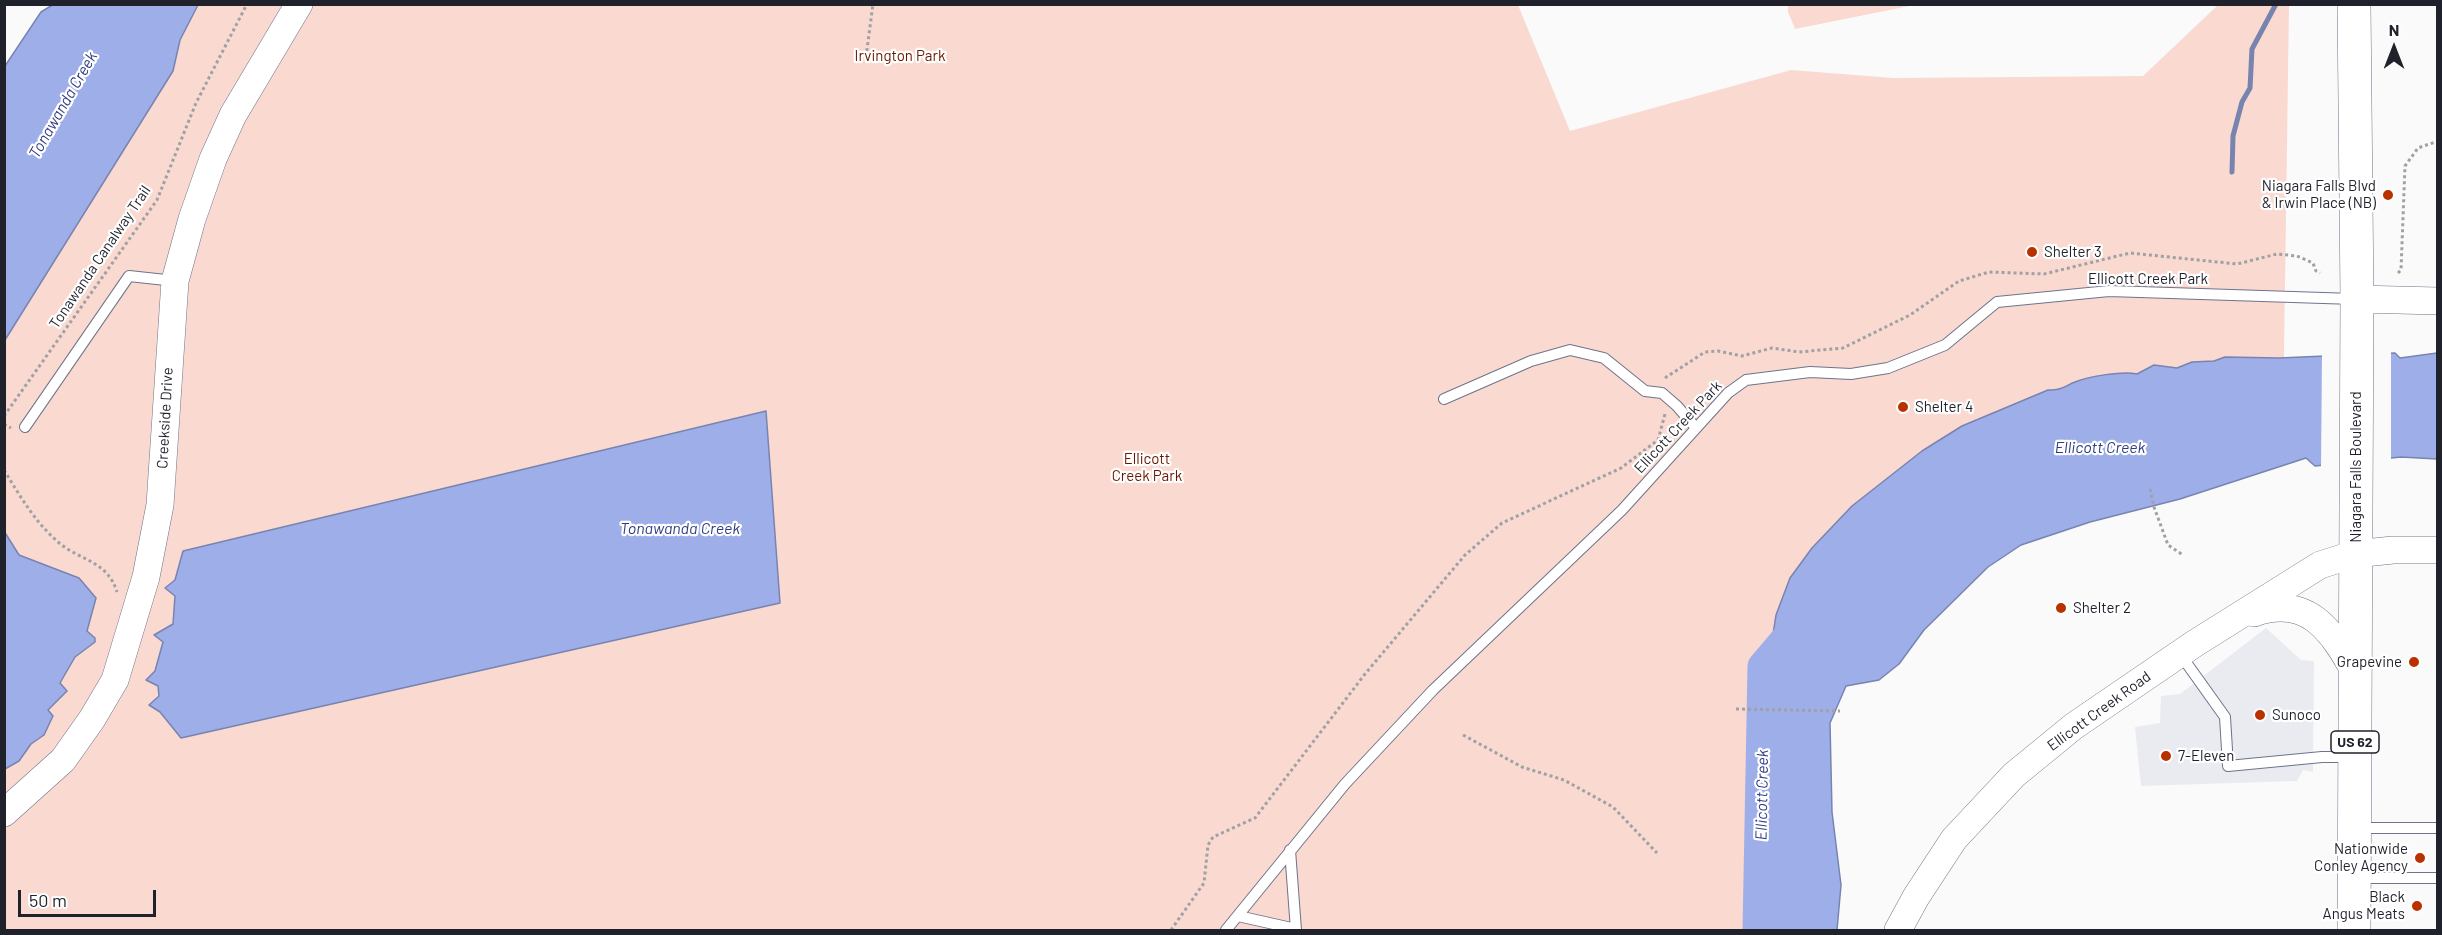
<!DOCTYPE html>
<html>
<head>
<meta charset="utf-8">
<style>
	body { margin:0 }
	#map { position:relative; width:2442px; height:935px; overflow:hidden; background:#fafafa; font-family:Barlow,sans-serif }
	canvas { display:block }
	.frame { position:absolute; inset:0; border:6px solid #1f212b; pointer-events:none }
	.north { position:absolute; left:2364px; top:18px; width:60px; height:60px; -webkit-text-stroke:4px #fff; paint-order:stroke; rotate:0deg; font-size:16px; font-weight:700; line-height:24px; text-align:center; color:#1f212b }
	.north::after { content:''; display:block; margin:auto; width:21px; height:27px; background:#1f212b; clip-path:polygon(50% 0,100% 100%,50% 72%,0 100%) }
	.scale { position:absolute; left:18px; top:890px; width:138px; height:27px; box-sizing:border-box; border:3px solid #1f212b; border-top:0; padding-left:8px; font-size:18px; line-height:21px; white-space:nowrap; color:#1f212b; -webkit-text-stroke:4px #fff; paint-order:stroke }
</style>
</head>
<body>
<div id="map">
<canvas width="2442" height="935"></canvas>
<div class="frame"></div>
<div class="north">N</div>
<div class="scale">50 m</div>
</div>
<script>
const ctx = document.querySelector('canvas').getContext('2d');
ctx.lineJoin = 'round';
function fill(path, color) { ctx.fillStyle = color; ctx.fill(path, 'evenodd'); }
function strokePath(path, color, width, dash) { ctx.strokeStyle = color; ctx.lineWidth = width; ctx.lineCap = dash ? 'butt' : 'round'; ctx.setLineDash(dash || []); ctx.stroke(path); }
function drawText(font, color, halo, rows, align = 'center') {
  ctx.font = font + ' Barlow,sans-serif'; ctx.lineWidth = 4.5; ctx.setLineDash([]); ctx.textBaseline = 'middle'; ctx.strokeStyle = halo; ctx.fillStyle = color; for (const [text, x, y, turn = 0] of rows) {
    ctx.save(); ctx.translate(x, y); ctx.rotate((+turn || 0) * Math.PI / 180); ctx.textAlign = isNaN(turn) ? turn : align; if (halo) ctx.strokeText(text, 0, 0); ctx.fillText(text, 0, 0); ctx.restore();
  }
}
fill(new Path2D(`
	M2266,628L2301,660L2314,661L2313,772L2303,770L2297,781L2141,786L2135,727L2160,723L2161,696L2180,694Z`), '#e9ebf1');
fill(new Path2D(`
	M198,5H1518L1570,131L1791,70L1893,78L2143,76L2218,5H2289L2283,424L1917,486L1764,667L1759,930H5L4,340L173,71L180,40Z
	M1788,5V4L1914,5L1795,29L1788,12Z`), '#fad9d0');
const water = new Path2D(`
	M54,4L198,5L180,40L173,71L5,340V66L41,12Z
	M2395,353L2400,358L2437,353V459L2401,457L2315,466L2306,458L2180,499L2090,522L2021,545L1988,567L1924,630L1899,664L1879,680L1846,686L1830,723L1832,812L1841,885L1837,930H1768L1772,918L1770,851L1758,837L1757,768L1766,701L1767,674L1776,615L1790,578L1812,548L1852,506L1922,451L1962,426L2048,390C2060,391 2065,386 2075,382C2089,376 2123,371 2137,374L2154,365L2177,368L2192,362L2214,361L2225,357L2279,358Z
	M766,411L780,603L181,738L160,712L149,705L159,696L158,686L146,680L155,671L163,642L154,635L173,624L175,596L165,588L175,580L183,551Z
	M4,531L19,555L79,578L96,598L87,631L95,638V642L75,657L60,683L67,691L48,710L53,716L44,735L31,744L19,761L5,769Z`);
fill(water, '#9eaee9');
strokePath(water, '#7884b0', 1.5);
fill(new Path2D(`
	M2391,350V461L2321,468L2322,353Z`), '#fafafa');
strokePath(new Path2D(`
	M2232,172L2233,136L2242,102L2250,88L2252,49L2276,4`), '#7884b0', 5);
strokePath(new Path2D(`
	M1759,930L1764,667L1798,627`), '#9eaee9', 33);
const service = new Path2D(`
	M1444,399L1531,361L1570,350L1604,358L1645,391L1662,393L1677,406L1696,428
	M25,427L129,276L175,281
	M2180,654L2225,717L2228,766L2322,757H2352
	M2358,828H2438
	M1290,850L1296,930
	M2357,878H2438
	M1238,916L1296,929
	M1226,930L1345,784L1433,690L1622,510L1728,393L1746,380L1810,372L1851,374L1888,368L1945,345L1997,302L2109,291L2354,299`);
const tertiary = new Path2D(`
	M2357,299L2438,301
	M2254,613C2308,594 2332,631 2355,672
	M4,813L63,760L92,719L115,680L146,577L160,505L175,281L192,219L213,159L233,115L299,4
	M1898,930L1916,897L1954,839L2014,775L2074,726L2194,644L2320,565L2355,554L2393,550H2438`);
const primary = new Path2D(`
	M2354,930L2357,299L2354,4`);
strokePath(service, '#6d748a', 12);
strokePath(tertiary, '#6d748a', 28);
strokePath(primary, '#6d748a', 34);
strokePath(new Path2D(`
	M866,57L873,4
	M2398,273L2401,270L2405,166L2418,148L2438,141
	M1665,378L1705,352L1718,351L1742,356L1772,348L1799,352L1843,348L1910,315L1959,281L1989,272L2044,274L2130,253L2237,264L2277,254L2297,256L2313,263L2316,271L2320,273
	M4,416L157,200L196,103L247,4
	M4,424L11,428
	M4,470C20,496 35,522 58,542C80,561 107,560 117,592
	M2150,489L2154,507L2168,545L2183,555
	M1736,709L1840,711
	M1463,735L1522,767L1564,780L1613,807L1657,853
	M1171,930L1204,883L1208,845L1213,837L1255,818L1365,674L1465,555L1502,523L1621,468L1658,440L1665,414`), '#a0a1a5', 3, [3, 3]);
strokePath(service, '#fff', 10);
strokePath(tertiary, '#fff', 27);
strokePath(primary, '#fff', 33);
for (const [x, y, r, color] of [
	[2388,195,6,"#ba3100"],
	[2032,252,6,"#ba3100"],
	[1903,407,6,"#ba3100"],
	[2061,608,6,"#ba3100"],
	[2414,662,6,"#ba3100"],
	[2260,715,6,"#ba3100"],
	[2166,756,6,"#ba3100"],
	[2420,858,6,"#ba3100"],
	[2417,906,6,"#ba3100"]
]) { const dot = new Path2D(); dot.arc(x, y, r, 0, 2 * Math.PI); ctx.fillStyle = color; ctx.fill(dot); strokePath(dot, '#fff', 2); }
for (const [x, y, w] of [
	[2355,742,48]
]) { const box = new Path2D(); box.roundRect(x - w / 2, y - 11, w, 22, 4.5); ctx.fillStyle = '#fff'; ctx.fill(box); strokePath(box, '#1f212b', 1.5); }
drawText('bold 14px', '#1f212b', null, [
	["US 62",2355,742]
]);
drawText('15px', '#691901', '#fff', [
	["Irvington Park",900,56],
	["Ellicott",1147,459],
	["Creek Park",1147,476]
]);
drawText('15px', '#1f212b', '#fff', [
	["Niagara Falls Blvd",2376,186,"right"],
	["& Irwin Place (NB)",2376,203,"right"],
	["Shelter 3",2044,252],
	["Shelter 4",1915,407],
	["Shelter 2",2073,608],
	["Grapevine",2402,662,"right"],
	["Sunoco",2272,715],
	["7-Eleven",2178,756],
	["Nationwide",2408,849,"right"],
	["Conley Agency",2408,866,"right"],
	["Black",2405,897,"right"],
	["Angus Meats",2405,914,"right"]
], 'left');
drawText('15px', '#1f212b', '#fff', [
	["Tonawanda Canalway Trail",100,257,-56],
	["Ellicott Creek Park",2148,279],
	["Creekside Drive",165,418,-87],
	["Ellicott Creek Park",1678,427,-47],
	["Niagara Falls Boulevard",2356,467,-90],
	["Ellicott Creek Road",2099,711,-36]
]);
drawText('italic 16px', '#313d82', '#fff', [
	["Tonawanda Creek",63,105,-60],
	["Ellicott Creek",2100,448],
	["Tonawanda Creek",680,529],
	["Ellicott Creek",1762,795,-89]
]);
</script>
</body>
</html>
